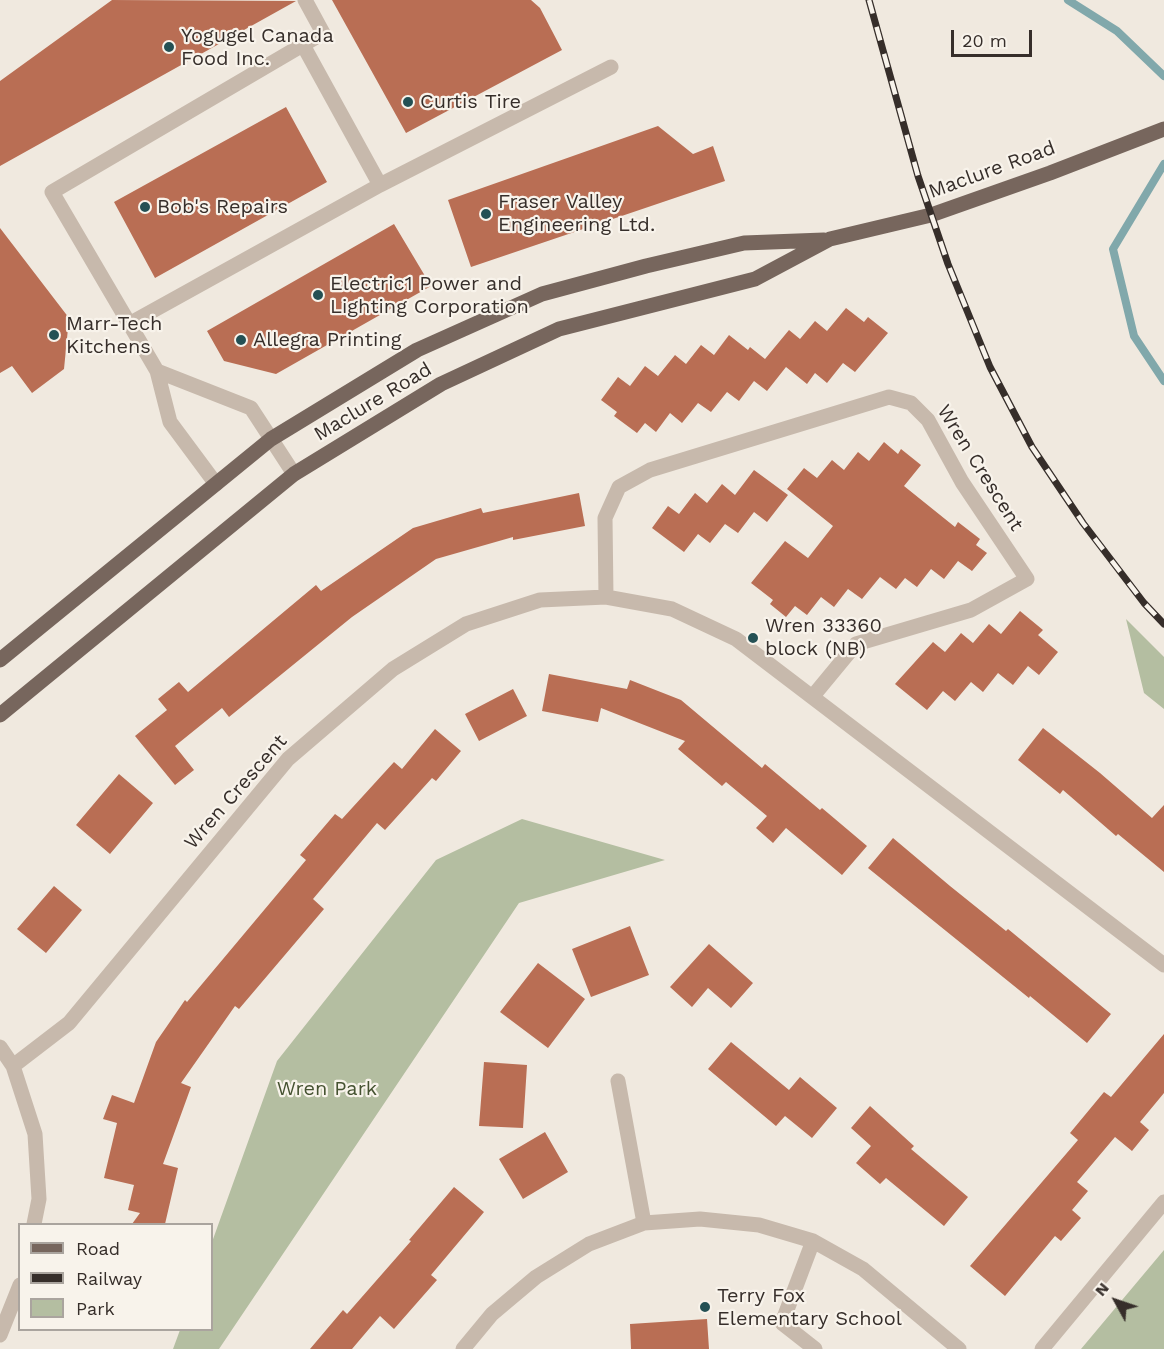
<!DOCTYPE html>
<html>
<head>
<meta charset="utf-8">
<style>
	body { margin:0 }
	#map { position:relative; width:1164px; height:1349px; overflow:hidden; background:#f0e9df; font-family:"Work Sans",sans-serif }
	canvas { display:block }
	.legend { position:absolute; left:18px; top:1223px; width:195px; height:108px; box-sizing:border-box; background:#f8f3eb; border:2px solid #aaa49e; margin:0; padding:8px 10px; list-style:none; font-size:18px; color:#362e2a }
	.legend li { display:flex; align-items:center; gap:12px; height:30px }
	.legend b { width:30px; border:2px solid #aaa49e }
	.north { position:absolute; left:1086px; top:1271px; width:60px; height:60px; -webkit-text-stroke:4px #f8f3eb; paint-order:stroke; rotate:310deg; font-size:16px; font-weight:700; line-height:24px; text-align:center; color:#362e2a }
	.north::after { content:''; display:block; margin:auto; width:21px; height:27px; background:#362e2a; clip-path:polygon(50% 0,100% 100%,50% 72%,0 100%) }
	.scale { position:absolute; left:951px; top:30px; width:81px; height:27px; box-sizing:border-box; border:3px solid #362e2a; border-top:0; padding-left:8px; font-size:18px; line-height:21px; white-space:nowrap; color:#362e2a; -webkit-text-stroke:4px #f8f3eb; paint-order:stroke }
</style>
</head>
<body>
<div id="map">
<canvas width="1164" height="1349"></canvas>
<ul class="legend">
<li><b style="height:8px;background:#77665d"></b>Road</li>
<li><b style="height:8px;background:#362e2a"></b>Railway</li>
<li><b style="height:16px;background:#b4bea1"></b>Park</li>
</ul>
<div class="north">N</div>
<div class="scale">20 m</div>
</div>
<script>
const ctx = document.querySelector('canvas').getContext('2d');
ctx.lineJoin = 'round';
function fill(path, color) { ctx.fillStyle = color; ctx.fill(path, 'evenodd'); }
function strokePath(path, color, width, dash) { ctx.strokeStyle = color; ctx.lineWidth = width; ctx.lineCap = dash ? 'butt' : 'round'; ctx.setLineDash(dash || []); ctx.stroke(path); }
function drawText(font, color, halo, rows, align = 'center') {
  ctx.font = font + ' "Work Sans",sans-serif'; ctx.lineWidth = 4.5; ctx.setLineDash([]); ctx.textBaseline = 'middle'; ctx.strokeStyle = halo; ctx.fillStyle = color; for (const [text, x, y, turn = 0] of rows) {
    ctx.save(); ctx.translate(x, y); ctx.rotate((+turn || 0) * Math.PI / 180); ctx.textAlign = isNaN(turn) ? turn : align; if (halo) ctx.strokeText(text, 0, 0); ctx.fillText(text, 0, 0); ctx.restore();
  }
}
fill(new Path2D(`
	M1126,619L1164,657V709L1144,693Z
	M522,819L665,860L519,903L219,1349H173L180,1330H212V1242L277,1061L436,860Z
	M1164,1250V1349H1081Z`), '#b4bea1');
strokePath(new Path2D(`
	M1068,0L1117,31L1164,76
	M1164,164L1113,249L1134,336L1164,381`), '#81a8ab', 8);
fill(new Path2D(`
	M112,0L296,1L0,166V81Z
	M332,0H531L540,8L562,50L406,133Z
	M286,107L327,182L155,278L114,202Z
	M658,126L693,154L713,146L725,181L471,267L448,200Z
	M394,224L431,286L276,374L224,361L207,331Z
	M0,228L69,318L64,369L32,393L12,366L0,373Z
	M846,308L864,322L868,317L888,333L855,372L843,363L827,383L815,373L807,384L786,367L767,391L754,381L739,401L727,392L711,412L698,403L682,423L670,413L656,432L645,423L637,433L614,416L617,412L601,400L618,377L630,386L645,366L658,376L675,355L686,364L701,345L714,355L729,335L748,350L750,347L765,359L789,330L800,339L815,321L827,331Z
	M884,442L898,454L901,449L921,465L904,486L955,527L958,522L980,539L976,545L987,553L972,571L958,561L944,579L931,569L917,587L905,578L896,589L880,577L862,599L848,589L834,607L821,597L807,615L795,606L786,617L770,604L773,600L751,583L785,541L808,558L833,526L787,489L804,468L817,478L832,460L844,470L858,452L869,461Z
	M754,470L788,495L767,522L754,512L738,533L725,524L710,543L698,534L684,552L652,528L668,506L679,514L695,493L707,503L722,484L735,495Z
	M579,493L585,526L513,540V537L436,559L352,617L229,717L222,708L175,746L194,770L175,785L135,736L167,710L158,699L179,682L188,692L316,585L321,591L413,528L481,508L483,513Z
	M1020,611L1043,630L1038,635L1058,652L1039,675L1028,666L1013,685L998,673L983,692L971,682L955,701L943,691L927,710L895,684L933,642L945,652L961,633L973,643L989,624L1001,634Z
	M549,674L627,689L630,680L681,700L762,768L765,764L820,810L822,808L867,846L842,875L786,828L773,843L756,828L767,816L726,782L722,786L678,749L685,741L601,708L598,722L542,711Z
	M513,689L527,716L479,741L465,714Z
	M1043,728L1100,773L1152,818L1164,805V872L1118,834L1116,836L1063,790L1060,794L1018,760Z
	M435,729L461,751L436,781L432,778L385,830L377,823L313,899L324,909L239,1009L235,1006L181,1083L191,1087L163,1164L178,1168L165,1224H132L140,1213L128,1210L134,1185L104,1178L117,1123L103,1119L112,1095L134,1103L156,1042L185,1000L187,1002L306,860L300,855L335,814L342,819L394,762L402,769Z
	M119,774L153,803L110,854L76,825Z
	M893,838L950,886L1006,931L1008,929L1111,1014L1087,1043L1030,996L1029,998L868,868Z
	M54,886L82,910L46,953L17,929Z
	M630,926L649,975L591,997L572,949Z
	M709,944L753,983L731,1008L708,988L692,1007L670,987Z
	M538,963L585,999L548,1048L500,1012Z
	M1164,1034V1093L1140,1122L1149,1130L1132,1151L1115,1137L1077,1182L1088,1191L1072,1210L1081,1218L1061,1241L1055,1236L1005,1296L970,1266L1078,1140L1070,1133L1104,1092L1111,1097Z
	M731,1042L789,1090L800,1077L837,1108L812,1138L785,1116L776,1126L708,1069Z
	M484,1062L527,1065L523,1128L479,1126Z
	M870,1106L914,1146L911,1149L968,1197L944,1226L886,1178L880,1184L856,1163L871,1146L851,1128Z
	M545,1132L568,1172L523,1199L499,1159Z
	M454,1187L484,1212L431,1275L437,1280L394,1329L380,1316L352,1349H310L343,1310L347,1314L411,1241L409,1240Z
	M707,1319L709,1349H631L630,1324Z`), '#b96e54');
strokePath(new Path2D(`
	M303,45L380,185
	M129,324L380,185L611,67
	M157,371L170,422L216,484
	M294,474L251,408L157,371L52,192L323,33L305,0
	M606,597L605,518L619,487L650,470L889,397L911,403L928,420L962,482L1027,579L971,610L856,644L813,696
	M0,1047L13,1066L35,1134L39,1199L34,1224
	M13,1066L69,1023L288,759L393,669L466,624L540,600L606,597L672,609L736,639L1164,965
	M618,1081L644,1223
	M813,1241L782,1323L815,1349
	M0,1335L20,1285
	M463,1349L492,1314L536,1277L589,1244L644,1223L700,1219L759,1225L813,1241L863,1269L959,1349
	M1042,1349L1164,1202`), '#c7b9ac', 15);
strokePath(new Path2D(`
	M0,660L271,439L417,350L542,294L646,266L744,243L824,240
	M0,715L294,474L441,384L559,329L755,279L830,239L931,215L1050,173L1164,129`), '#77665d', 15);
const rail = new Path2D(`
	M869,0L918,176L948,264L990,367L1032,447L1083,523L1144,603L1164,624`);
strokePath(rail, '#362e2a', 7);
strokePath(rail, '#f8f3eb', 4.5, [14]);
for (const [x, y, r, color] of [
	[169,47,6,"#245054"],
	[408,102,6,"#245054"],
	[145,207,6,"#245054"],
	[486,214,6,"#245054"],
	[318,295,6,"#245054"],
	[54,335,6,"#245054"],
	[241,340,6,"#245054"],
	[753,638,6,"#245054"],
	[705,1307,6,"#245054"]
]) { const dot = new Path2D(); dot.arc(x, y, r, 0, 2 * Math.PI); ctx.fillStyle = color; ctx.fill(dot); strokePath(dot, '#f8f3eb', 2); }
drawText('20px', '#362e2a', '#f8f3eb', [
	["Yogugel Canada",181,36],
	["Food Inc.",181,59],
	["Curtis Tire",420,102],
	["Fraser Valley",498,202],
	["Engineering Ltd.",498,225],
	["Bob's Repairs",157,207],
	["Electric1 Power and",330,284],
	["Lighting Corporation",330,307],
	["Marr-Tech",66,324],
	["Kitchens",66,347],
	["Allegra Printing",253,340],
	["Wren 33360",765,626],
	["block (NB)",765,649],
	["Terry Fox",717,1296],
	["Elementary School",717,1319]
], 'left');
drawText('20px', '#362e2a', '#f8f3eb', [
	["Maclure Road",992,170,-20],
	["Maclure Road",373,402,-31],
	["Wren Crescent",980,468,58],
	["Wren Crescent",236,792,-49]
]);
drawText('20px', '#455231', '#f8f3eb', [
	["Wren Park",327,1089]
]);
</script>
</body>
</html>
